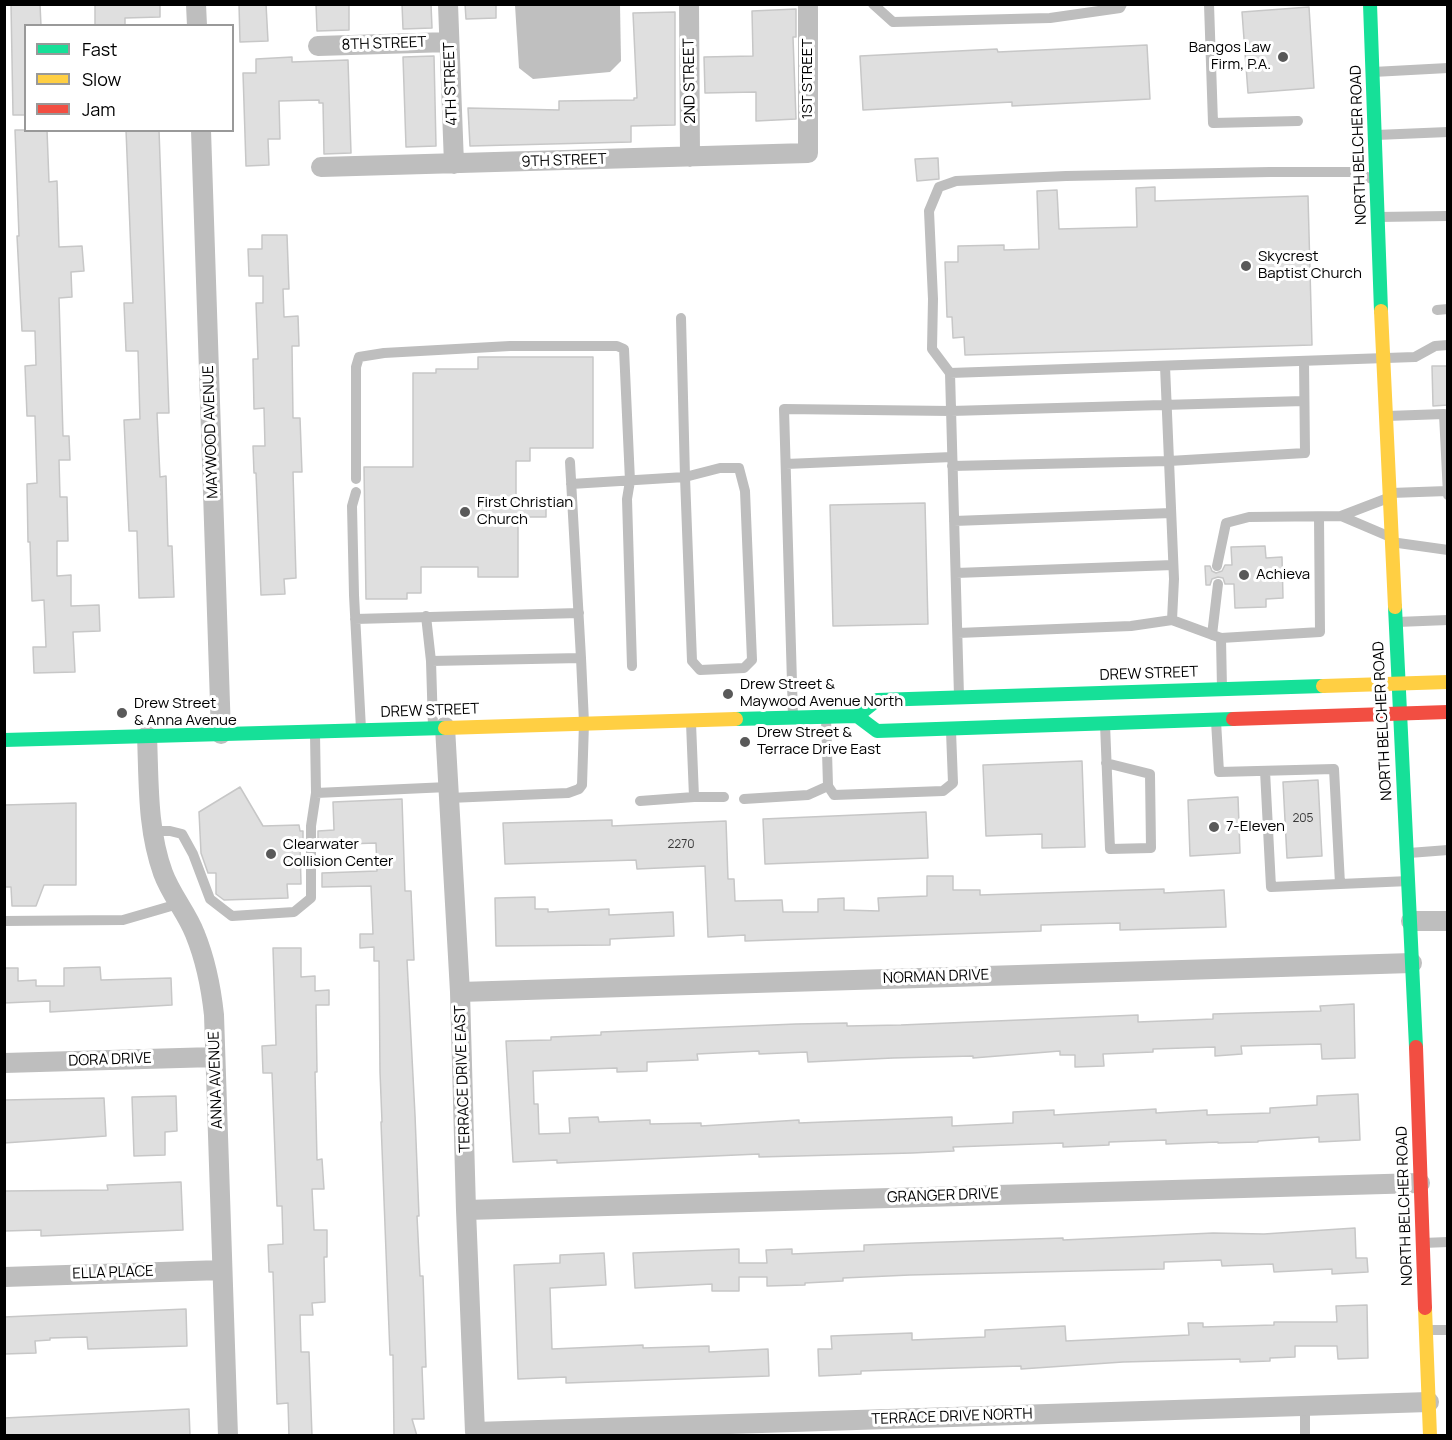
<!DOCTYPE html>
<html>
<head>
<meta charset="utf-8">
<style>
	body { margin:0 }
	#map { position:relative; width:1452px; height:1440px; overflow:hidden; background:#fff; font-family:Manrope,sans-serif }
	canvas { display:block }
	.frame { position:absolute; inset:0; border:6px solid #000; pointer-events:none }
	.legend { position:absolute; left:24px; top:24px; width:210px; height:108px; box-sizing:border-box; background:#fff; border:2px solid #999; margin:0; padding:8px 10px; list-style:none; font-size:18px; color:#000 }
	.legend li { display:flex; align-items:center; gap:12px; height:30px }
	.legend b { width:30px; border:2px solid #999 }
</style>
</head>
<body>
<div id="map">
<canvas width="1452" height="1440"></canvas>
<div class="frame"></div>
<ul class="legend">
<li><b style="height:8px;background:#16e098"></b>Fast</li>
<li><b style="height:8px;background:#ffcf43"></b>Slow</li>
<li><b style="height:8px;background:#f24e42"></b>Jam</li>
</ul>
</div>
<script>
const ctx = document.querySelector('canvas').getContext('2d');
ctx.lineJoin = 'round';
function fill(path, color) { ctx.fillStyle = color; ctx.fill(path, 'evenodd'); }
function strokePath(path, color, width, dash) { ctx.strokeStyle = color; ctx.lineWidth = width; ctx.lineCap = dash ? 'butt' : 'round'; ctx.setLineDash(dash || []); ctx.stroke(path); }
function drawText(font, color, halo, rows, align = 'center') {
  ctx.font = font + ' Manrope,sans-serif'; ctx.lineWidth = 6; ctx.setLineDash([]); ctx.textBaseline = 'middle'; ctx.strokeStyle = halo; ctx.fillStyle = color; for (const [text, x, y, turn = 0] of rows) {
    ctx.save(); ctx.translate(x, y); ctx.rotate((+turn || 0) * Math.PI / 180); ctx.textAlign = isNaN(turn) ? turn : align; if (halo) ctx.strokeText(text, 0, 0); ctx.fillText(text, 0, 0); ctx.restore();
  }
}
fill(new Path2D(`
	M515,5H620L621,61L610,72L533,79L519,68Z`), '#bfbfbf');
const building = new Path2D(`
	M11,4H40L41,26H26V115H13Z
	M95,4H160V17L125,18V26H95Z
	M239,4H266L268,41L240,42Z
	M316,4H349V30L317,31Z
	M402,4H431L432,28L403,29Z
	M465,4H496V18L466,19Z
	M1309,7L1314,88L1248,93L1242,12Z
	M796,9V37H793L796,119L756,121V92L705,93L704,57L753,56L752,11Z
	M675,12V125L631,126V142L470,146L468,108L559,110V101L634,100V98H637L633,13Z
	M1147,45L1150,99L1012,106V102L863,110L860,56L997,49L998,52Z
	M434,56L436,146L406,147L403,57Z
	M292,57V62L348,60L351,153L324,154L323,103H319V100L279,101L280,139H268L269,165L246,166L243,73H256V59Z
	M15,130H47L49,182L57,181L59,247L82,246L84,271L71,272L72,297L59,298L63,436H69L70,460H59L60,497H67L68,541H57V576L71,575V606L99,605L100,631L73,632L75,672L34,673L33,647H46L44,600L32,601L30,542H28L27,484L37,483L35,416H27L25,366L36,365L35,331H22L17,236H19Z
	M126,130H159L169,413H157L160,477L166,476L168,546H172L174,597L139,598L137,531H129L124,420L140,419L138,351H126L124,303H133Z
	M938,158L939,179L917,181L915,159Z
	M1155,187V201L1308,196L1312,345L965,355L964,337L953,338L952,317H947L945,262H958V246L1004,245V250L1039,249L1037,191L1057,190L1059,229L1137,227L1136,188Z
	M262,235H287L289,289H283L284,317L298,316L299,346H292L293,418H300L302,472H293L296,578L284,579L285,594L261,595L256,473H254L253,446H265L264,408L254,409L253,359H258L256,303H263V276H249L248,249H262Z
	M478,357H593V448H530V461H516V499H546V517H518V577H478V567H421V593H407V599H366L364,467H413V373H436V369H478Z
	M1432,366H1448V405L1433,406Z
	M925,503L928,624L833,626L830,505Z
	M1265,546L1266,558L1282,557L1283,598L1266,599V607L1235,608L1234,584H1225L1223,578L1218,577L1212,579L1210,585H1206L1205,566H1210L1212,571L1216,573L1222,571L1225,565H1232L1231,547Z
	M1082,761L1085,847L1042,848V834L986,836L983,765Z
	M1318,780L1322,856L1287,858L1283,782Z
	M240,787L263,826L299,825L300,831H303V845H300L301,884H287L288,898L224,900L216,894V873H208L201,853L199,812Z
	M1238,797L1240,853L1190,856L1188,800Z
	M402,799L405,891H411L414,960H407L415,1115L419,1216H417L420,1276H423L426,1367H422L424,1419H412L417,1436H394L393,1355H390L381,1122H382L380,1072L379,961H374V947L360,948V934H373L371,886L322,887V873L377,871L376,843L318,845V831L334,830L333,802Z
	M76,803V885H44L36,906H12L11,887H4V805Z
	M926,812L928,858L765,864L763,819Z
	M612,820V826L726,821L728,879H734L735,901L782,900L783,912H818V899L844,898V910L879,911L878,898L927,896V876H953V890H980V895L1164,889V893L1224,890L1226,927L1120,930V923L1041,925V931L745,941V935L708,937L705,866L637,869L636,860L505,864L503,823Z
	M535,897V909H548V912L609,909V915L673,912L674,936L610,939V945L496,946L495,898Z
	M273,948H301V977L315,976V991L329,990V1005H316L317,1072H315L317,1160L322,1159L324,1189H312L314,1230H327V1257H324L325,1302L312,1303L313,1315H300L301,1352H309L312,1436H289L288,1403L277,1404L273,1272H269L268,1245L283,1244L282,1206H277L272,1073H263L262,1046L276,1045Z
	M100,967L101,980L171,978L172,1005L50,1012V1001L4,1003V968H18V981L36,980V986H64V968Z
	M1354,1004L1355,1058L1322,1059L1321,1044L1241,1046L1242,1054L1215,1056V1047L1153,1049V1052L1103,1054L1104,1066L1075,1067V1055H1060V1051L973,1058V1056L893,1058L808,1062L807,1052L759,1054V1051L697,1054L698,1060L647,1062V1071L617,1072V1068L533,1071L534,1104H538L539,1134L570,1133L569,1118L598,1117L599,1122L650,1120V1124L701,1123V1126L799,1120V1123L952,1117V1126L1013,1123V1112L1054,1110V1115L1156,1109V1113L1207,1110V1115L1270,1113V1108L1317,1105V1096L1358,1094L1360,1140L1319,1142V1137L1258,1141V1142L1218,1143V1142L1166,1144V1140L1109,1142V1145L1063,1147V1143L953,1147L954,1151L912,1153L759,1157V1154L557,1163V1160L513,1162L506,1041L551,1040V1037L601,1035V1032L796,1024L847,1023V1026L901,1025L1138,1015V1022L1213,1019V1014L1321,1011L1320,1006Z
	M176,1096L177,1131L165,1132V1155L134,1156L132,1097Z
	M104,1098L106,1136L4,1143V1100Z
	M181,1182L183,1230L41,1236V1230L4,1231V1191L108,1190L107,1185Z
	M1355,1228L1356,1258H1367L1368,1272L1332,1274V1269L1274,1272L1273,1264L1222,1266L1221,1260L1164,1262V1269L910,1275L843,1278V1281L805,1283V1285L767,1286V1277H739V1291H712V1284L635,1288L633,1253L739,1249V1263H767L766,1250L792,1249V1254L864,1251V1245L915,1243L1063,1238V1240L1213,1233L1264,1234Z
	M604,1253L606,1285L550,1288L552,1349L643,1345V1348L709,1346V1352L768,1349L769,1376L566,1383V1377L518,1379L514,1265L560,1263V1255Z
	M1367,1305L1368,1358L1338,1359L1337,1346H1295V1357L1270,1358V1361L1240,1362V1359L1123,1362L1021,1369V1366L861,1371V1374L819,1376L818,1349H832L831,1336L912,1333V1340L985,1337V1330L1065,1326L1066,1341L1189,1335L1188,1323H1203V1327L1274,1325V1322H1337L1336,1306Z
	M186,1309L187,1346L88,1349L87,1337L50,1338V1340L35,1341L36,1353L4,1354V1317Z
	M189,1409L190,1436H4V1418Z`);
fill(building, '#dfdfdf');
strokePath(building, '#c7c7c7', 1.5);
strokePath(new Path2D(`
	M873,4L893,22L1050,18L1120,8L1122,4
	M1209,4L1213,123L1298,121
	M1373,72L1448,68
	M1376,135L1448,132
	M1378,217L1448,216
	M1437,310L1448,309
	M950,373L932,349L933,299L929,211L939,187L956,181L1066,176L1270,172H1353L1375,180
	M1387,416L1444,414L1448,495
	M786,464L952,457
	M952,466L1169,461L1305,453L1304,361
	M720,468H739L745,491L752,660L744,668L700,670L692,661L685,477Z
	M356,479V367L359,357L384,353L510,346H617L624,349L630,481L627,499L632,666
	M571,484L685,477L681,318
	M356,492L352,506L354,595L361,729
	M1391,493L1447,491
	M1341,516L1388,498
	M954,521L1171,513
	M1391,542L1448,550
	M1217,566L1226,523L1249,517L1341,516L1388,536
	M956,573L1173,565
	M426,616L431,661
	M355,619L579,613
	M1172,620L1221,638L1222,689
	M1397,622L1448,620
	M958,633L1131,626L1172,620L1174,579L1165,366
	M1212,635L1218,584
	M1221,638L1320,632L1319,517
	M959,696L950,373L1415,357L1435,346L1448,345
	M793,717L784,409L951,411L1304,401
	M826,717L828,786L834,795L943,791L953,783L951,731
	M1216,721L1219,772L1334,769L1340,884
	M1105,724L1110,849L1151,848L1150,774L1106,763
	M433,727L431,661L581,658
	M315,734L316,793
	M1265,771L1271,887L1409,881
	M694,797H724
	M449,798L568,793L579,789L582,785L584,723L581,658L570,462
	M744,799L808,795L828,786
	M640,801L694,797L691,723
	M153,831H170L182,834L193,854L210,899L232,916L294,912L311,898V826L316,793L448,787
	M1409,853L1448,850
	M4,921L123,920L178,904
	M1423,1243L1448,1242
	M1427,1330H1448
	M1305,1436V1406`), '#bebebe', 10);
strokePath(new Path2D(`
	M196,4L197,26
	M448,4L454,164
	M689,4L690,157
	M318,46L449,42
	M201,130L221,734
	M321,167L808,153V4
	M445,727L460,992L466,1210L475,1432L1429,1402
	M147,736C149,782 147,829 163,873C171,895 187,913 195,934C206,961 211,987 214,1015L228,1436
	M1411,921H1448
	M460,992L1412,963
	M4,1063L215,1057
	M466,1210L1420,1183
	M4,1277L222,1270`), '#bebebe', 20);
strokePath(new Path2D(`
	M1370,4L1381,311
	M1395,607L1416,1047
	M857,716L877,700L1323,686
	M736,719L857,716L877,731L1233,719
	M4,740L445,728`), '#16e098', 14);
strokePath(new Path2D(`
	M1381,311L1395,607
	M1323,686L1448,682
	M445,728L736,719
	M1425,1308L1430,1436`), '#ffcf43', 14);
strokePath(new Path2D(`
	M1233,719L1448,712
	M1416,1047L1425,1308`), '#f24e42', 14);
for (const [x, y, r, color] of [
	[1283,57,6,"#595959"],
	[1246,266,6,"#595959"],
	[465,512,6,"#595959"],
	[1244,575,6,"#595959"],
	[728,694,6,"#595959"],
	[122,713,6,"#595959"],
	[745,742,6,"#595959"],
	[1214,827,6,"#595959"],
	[271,854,6,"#595959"]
]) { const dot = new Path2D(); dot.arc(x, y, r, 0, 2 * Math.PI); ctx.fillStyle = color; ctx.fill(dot); strokePath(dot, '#fff', 2); }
drawText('12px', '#383838', null, [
	["205",1303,819],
	["2270",681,845]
]);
drawText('15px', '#000', '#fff', [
	["8TH STREET",384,44,-2],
	["1ST STREET",808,79,-90],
	["2ND STREET",690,81,-91],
	["4TH STREET",451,84,-92],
	["NORTH BELCHER ROAD",1359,145,-92],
	["9TH STREET",564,161,-2],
	["MAYWOOD AVENUE",211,432,-92],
	["DREW STREET",1149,674,-2],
	["DREW STREET",430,711,-2],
	["NORTH BELCHER ROAD",1383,721,-93],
	["NORMAN DRIVE",936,977,-2],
	["DORA DRIVE",110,1060,-2],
	["TERRACE DRIVE EAST",463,1079,-92],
	["ANNA AVENUE",216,1080,-92],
	["GRANGER DRIVE",943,1196,-2],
	["NORTH BELCHER ROAD",1405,1206,-92],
	["ELLA PLACE",113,1273,-2],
	["TERRACE DRIVE NORTH",952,1417,-2]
]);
drawText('15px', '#000', '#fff', [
	["Bangos Law",1271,48,"right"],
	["Firm, P.A.",1271,65,"right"],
	["Skycrest",1258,257],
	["Baptist Church",1258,274],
	["First Christian",477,503],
	["Church",477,520],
	["Achieva",1256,575],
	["Drew Street &",740,685],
	["Maywood Avenue North",740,702],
	["Drew Street",134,704],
	["& Anna Avenue",134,721],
	["Drew Street &",757,733],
	["Terrace Drive East",757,750],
	["7-Eleven",1226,827],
	["Clearwater",283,845],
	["Collision Center",283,862]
], 'left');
</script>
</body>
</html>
